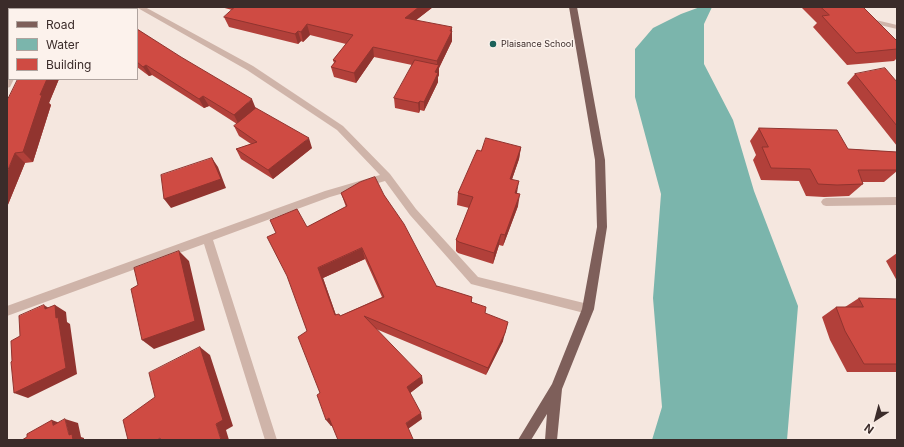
<!DOCTYPE html>
<html>
<head>
<meta charset="utf-8">
<style>
	body { margin:0 }
	#map { position:relative; width:904px; height:447px; overflow:hidden; background:#f5e7df; font-family:Inter,sans-serif }
	canvas { display:block }
	.frame { position:absolute; inset:0; border:8px solid #3b2c2a; pointer-events:none }
	.legend { position:absolute; left:8px; top:8px; width:130px; height:72px; box-sizing:border-box; background:#fcf2ec; border:1px solid #afa39e; margin:0; padding:5px 7px; list-style:none; font-size:12px; color:#3b2c2a }
	.legend li { display:flex; align-items:center; gap:8px; height:20px }
	.legend b { width:20px; border:1px solid #afa39e }
	.north { position:absolute; left:856px; top:399px; width:40px; height:40px; -webkit-text-stroke:3px #fcf2ec; paint-order:stroke; rotate:216deg; font-size:11px; font-weight:700; line-height:16px; text-align:center; color:#3b2c2a }
	.north::after { content:''; display:block; margin:auto; width:14px; height:18px; background:#3b2c2a; clip-path:polygon(50% 0,100% 100%,50% 72%,0 100%) }
</style>
</head>
<body>
<div id="map">
<canvas width="904" height="447"></canvas>
<div class="frame"></div>
<ul class="legend">
<li><b style="height:5px;background:#7e5f5a"></b>Road</li>
<li><b style="height:11px;background:#7bb5ac"></b>Water</li>
<li><b style="height:11px;background:#cf4b43"></b>Building</li>
</ul>
<div class="north">N</div>
</div>
<script>
const ctx = document.querySelector('canvas').getContext('2d');
ctx.lineJoin = 'round';
function fill(path, color) { ctx.fillStyle = color; ctx.fill(path, 'evenodd'); }
function strokePath(path, color, width, dash) { ctx.strokeStyle = color; ctx.lineWidth = width; ctx.lineCap = dash ? 'butt' : 'round'; ctx.setLineDash(dash || []); ctx.stroke(path); }
function drawText(font, color, halo, rows, align = 'center') {
  ctx.font = font + ' Inter,sans-serif'; ctx.lineWidth = 3; ctx.setLineDash([]); ctx.textBaseline = 'middle'; ctx.strokeStyle = halo; ctx.fillStyle = color; for (const [text, x, y, turn = 0] of rows) {
    ctx.save(); ctx.translate(x, y); ctx.rotate((+turn || 0) * Math.PI / 180); ctx.textAlign = isNaN(turn) ? turn : align; if (halo) ctx.strokeText(text, 0, 0); ctx.fillText(text, 0, 0); ctx.restore();
  }
}
fill(new Path2D(`
	M700,7H712L704,24V64L733,120L754,191L798,306L787,440H652L662,407L653,298L661,194L635,97V49L653,28L681,14Z`), '#7bb5ac');
fill(new Path2D(`
	M42,7H50L49,9H41Z
	M136,7H145L253,66L343,126L390,174L416,209L478,277L588,304L592,305L594,309L592,313L588,314L471,284L410,215L385,181L330,197L213,240L277,440H265L204,244L7,316V306L325,191L380,175L337,130L247,70Z
	M863,17L897,25V29L863,21Z
	M7,77H9V79H14L10,87L7,88Z
	M897,197V205L826,206L823,205L821,202L823,199L826,198Z`), '#cfb4a9');
fill(new Path2D(`
	M569,7H577L605,160L607,227L594,309L562,389L557,440H545L547,414L531,440H518L552,384L582,309L597,227L595,160Z`), '#7e5f5a');
fill(new Path2D(`
	M58,7H103L106,9H60Z
	M221,7H433L416,20L452,31V41L439,68V75L438,77V82L424,111L420,110L419,113L395,108L394,98L412,65L374,57L356,83L334,77L331,67L334,63L333,60L346,44L310,35L303,42L301,41L298,44L229,27L224,17L232,10Z
	M801,7H863L897,41V58L894,61L847,65L813,27L817,23Z
	M137,29L256,108L312,148L273,179L241,159L236,149L251,144L239,136L234,126L237,124L209,106L204,108L152,75L149,76L137,67Z
	M855,74L897,82V146L847,83Z
	M18,79H59L49,103L51,105L33,162L25,163L7,207Z
	M759,128L848,149L897,152V171L884,182H862L863,184L849,196L824,197L806,196L799,181L761,180L753,160L756,155L750,141Z
	M521,147L519,159L512,179L517,193L518,206L503,246L499,245L493,264L458,253L456,251V240L469,208L457,205L458,193L481,151Z
	M341,193L384,195L437,287L472,297V302L485,313L503,341L486,375L376,329L423,383L410,393L422,419L331,426L320,393L307,331L276,233L307,227L346,207ZM365,259L382,297L340,316L336,315L323,278Z
	M897,253V281L886,261Z
	M859,298L897,299V372H847L830,340L822,317L836,307H845Z`), '#b2403a');
fill(new Path2D(`
	M7,7H14L13,9H9V16L7,19Z
	M419,7H433L406,28L405,18Z
	M307,24L310,35L303,42L301,32Z
	M452,27V41L439,68V75L438,77V82L424,111V102L437,68V61Z
	M298,31L301,41L298,44L295,34Z
	M373,47L374,57L356,83L354,73Z
	M146,65L152,75L149,76L143,67Z
	M47,79H59L49,103L51,105L33,162L23,152L40,95Z
	M203,96L209,106L204,108L199,99Z
	M252,99L256,109L239,125L234,115Z
	M420,101V110L419,113L418,103Z
	M309,138L312,148L273,179L268,170Z
	M521,147L519,159L508,191L510,179Z
	M15,153L25,163L7,207V172Z
	M212,158L218,167L226,188L171,208L164,199Z
	M519,181L517,193H515Z
	M520,194L518,206L503,246L505,235Z
	M501,234L499,245L493,264L494,253Z
	M362,248L365,259L323,278L339,324L335,315L318,268Z
	M179,251L189,261L205,330L154,349L142,340Z
	M44,305L55,312V305L66,312L67,322L70,324L77,374L28,398L14,393L45,309Z
	M508,322L503,341L486,375L488,368Z
	M200,347L210,355L233,426L226,430L229,440H221L216,424Z
	M422,376L423,383L409,394L407,387Z
	M421,413L422,419L408,429L406,423Z
	M329,418L335,424L331,426L326,420Z
	M65,419L78,423L81,437L84,438V440H73L69,435Z
	M52,420L65,425H53Z`), '#91342f');
const building = new Path2D(`
	M64,7H103L106,9H67Z
	M235,7H419L405,18L452,27L450,31H452L437,61L373,47L354,73L331,67L336,61L333,60L353,35L307,24L301,32L298,31L295,34L224,17Z
	M821,7H863L897,41V49L856,53L822,16L829,15Z
	M137,29L181,57L252,99L234,115L203,96L199,99L146,65L143,67L137,62Z
	M415,60L439,65L435,72L438,73L424,102L420,101L418,103L394,98Z
	M885,68L897,82V126L855,74Z
	M18,79H47L40,95H42L23,152L15,153L7,172V101Z
	M256,108L309,138L268,170L236,149L257,142L234,126Z
	M759,128L837,130L848,149L897,152V170H858L863,184L837,185L818,184L810,169L771,168L762,147H768Z
	M486,138L521,147L510,179L519,181L515,193L520,194L505,235L501,234L494,253L459,242L456,240L473,197L458,193L477,150L481,151Z
	M212,158L221,179L164,199L161,175Z
	M375,177L384,195L404,224L437,287V286L472,297L471,302L486,307L485,313L508,322L505,333L488,368L364,316L422,376L407,387L421,413L406,423L413,439L412,440H338L329,418L326,420L317,395L320,393L298,337L307,331L287,276L267,237L276,233L270,220L297,209L307,227L347,206L341,193L360,182ZM362,248L384,297L340,316L339,314L335,315L318,268Z
	M179,251L195,321L142,340L131,289L138,285L134,268Z
	M859,298L897,299V364H864L845,331L836,307H863Z
	M44,305L45,309L55,305L56,318L58,317L66,368L14,393L11,362L12,361L11,341L20,336L19,316Z
	M200,347L223,420L216,424L221,440H161L160,438L157,440H128L123,420L155,397L149,373Z
	M65,419L69,435L72,434L73,440H22L27,437V434L52,420L53,425Z`);
fill(building, '#cf4b43');
strokePath(building, '#91342f', 1);
for (const [x, y, r, color] of [
	[493,44,4,"#1b6159"]
]) { const dot = new Path2D(); dot.arc(x, y, r, 0, 2 * Math.PI); ctx.fillStyle = color; ctx.fill(dot); strokePath(dot, '#fcf2ec', 1.5); }
drawText('9px', '#3b2c2a', '#fcf2ec', [
	["Plaisance School",501,44]
], 'left');
</script>
</body>
</html>
